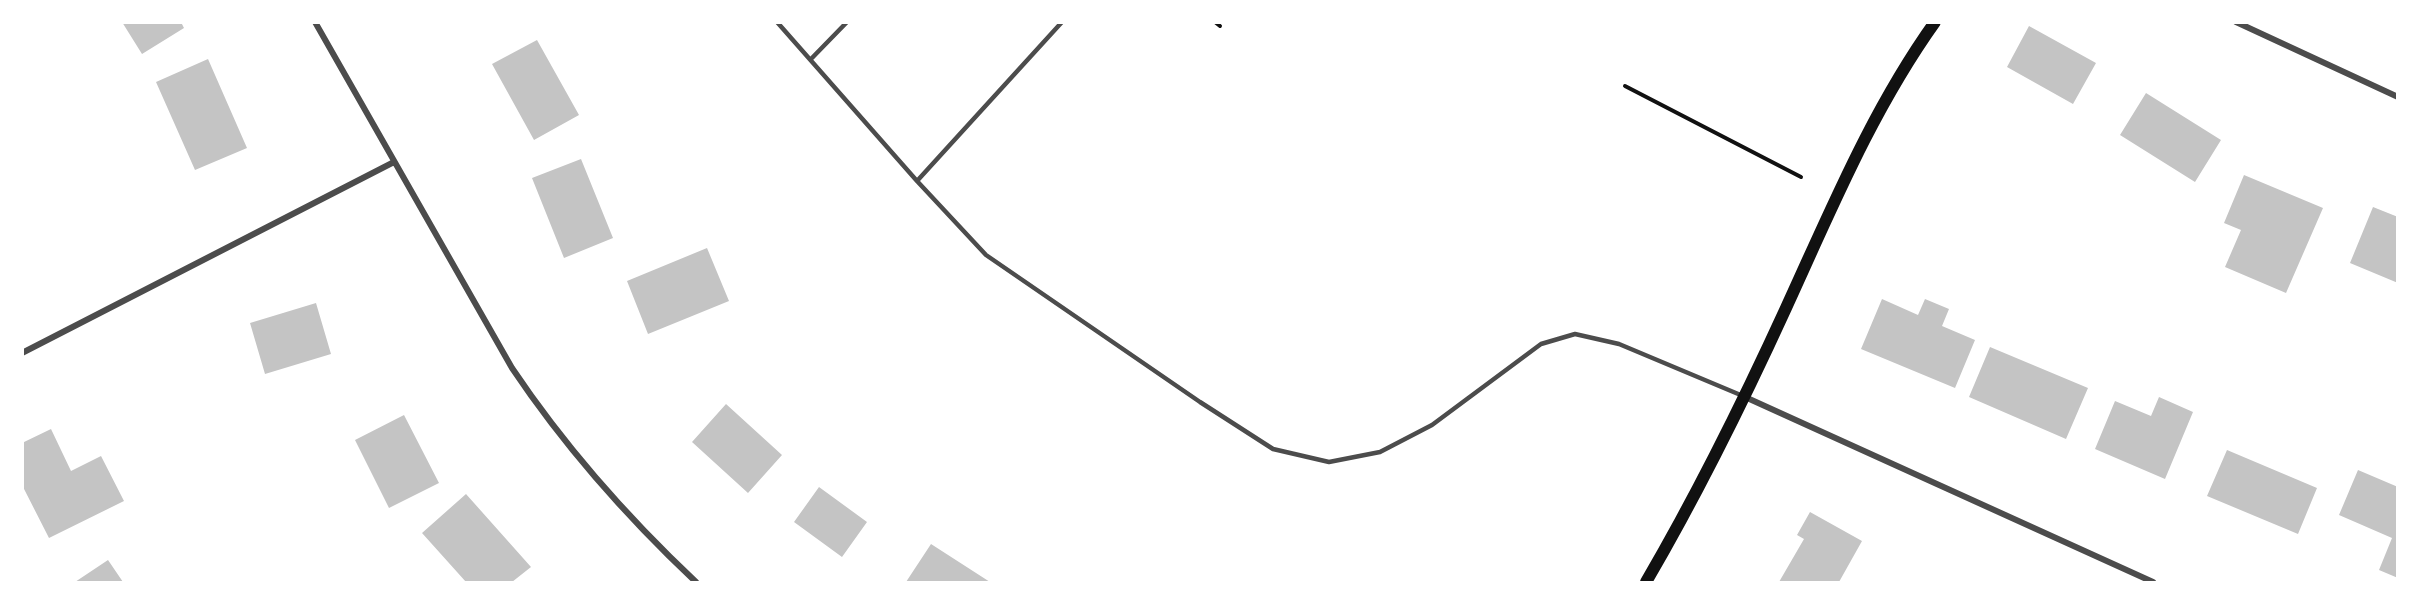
<!DOCTYPE html>
<html>
<head>
<meta charset="utf-8">
<style>
	body { margin:0 }
	#map { position:relative; width:2420px; height:605px; overflow:hidden; background:#fff; font-family:Ubuntu,sans-serif }
	canvas { display:block }
	.frame { position:absolute; inset:0; border:24px solid #fff; pointer-events:none }
</style>
</head>
<body>
<div id="map">
<canvas width="2420" height="605"></canvas>
<div class="frame"></div>
</div>
<script>
const ctx = document.querySelector('canvas').getContext('2d');
ctx.lineJoin = 'round';
function fill(path, color) { ctx.fillStyle = color; ctx.fill(path, 'evenodd'); }
function strokePath(path, color, width, dash) { ctx.strokeStyle = color; ctx.lineWidth = width; ctx.lineCap = dash ? 'butt' : 'round'; ctx.setLineDash(dash || []); ctx.stroke(path); }
fill(new Path2D(`
	M122,22H181L184,28L142,54Z
	M2029,26L2096,63L2073,104L2007,67Z
	M537,40L579,115L534,140L492,64Z
	M208,59L247,148L195,170L156,82Z
	M2146,93L2221,140L2195,182L2120,135Z
	M581,159L613,238L564,258L532,178Z
	M2244,175L2323,208L2286,293L2225,267L2241,230L2224,223Z
	M2373,207L2398,217V283L2350,263Z
	M707,248L729,301L648,334L627,281Z
	M1882,299L1918,315L1925,299L1949,309L1942,326L1975,340L1955,388L1861,349Z
	M316,303L331,354L265,374L250,323Z
	M1990,347L2088,388L2066,439L1969,397Z
	M2159,397L2193,412L2165,479L2095,449L2115,401L2151,416Z
	M726,404L782,455L748,493L692,442Z
	M404,415L439,483L389,508L355,440Z
	M51,429L71,471L101,456L124,501L49,538L22,485V443Z
	M2227,450L2317,488L2298,534L2207,496Z
	M2358,470L2398,487V578L2379,570L2392,538L2339,515Z
	M819,487L867,522L842,557L794,522Z
	M466,494L531,567L512,582H466L422,533Z
	M1810,512L1862,541L1839,582H1779L1804,539L1797,535Z
	M931,544L990,582H906Z
	M108,560L123,582H75Z`), '#c4c4c4');
strokePath(new Path2D(`
	M1215,22L1220,26
	M1625,86L1801,177`), '#111', 4);
strokePath(new Path2D(`
	M777,22L917,181L986,255L1200,402L1273,449L1329,462L1380,452L1432,425L1541,344L1575,334L1619,344L1743,396
	M811,59L847,22
	M917,181L1062,22`), '#4c4c4c', 4.5);
strokePath(new Path2D(`
	M315,22L512,368C565,447 627,517 696,582
	M2236,22L2398,97
	M22,353L394,162
	M1745,397L2153,582`), '#4c4c4c', 6);
strokePath(new Path2D(`
	M1646,582C1698,493 1743,402 1786,308C1831,210 1872,110 1935,22`), '#111', 12);
</script>
</body>
</html>
